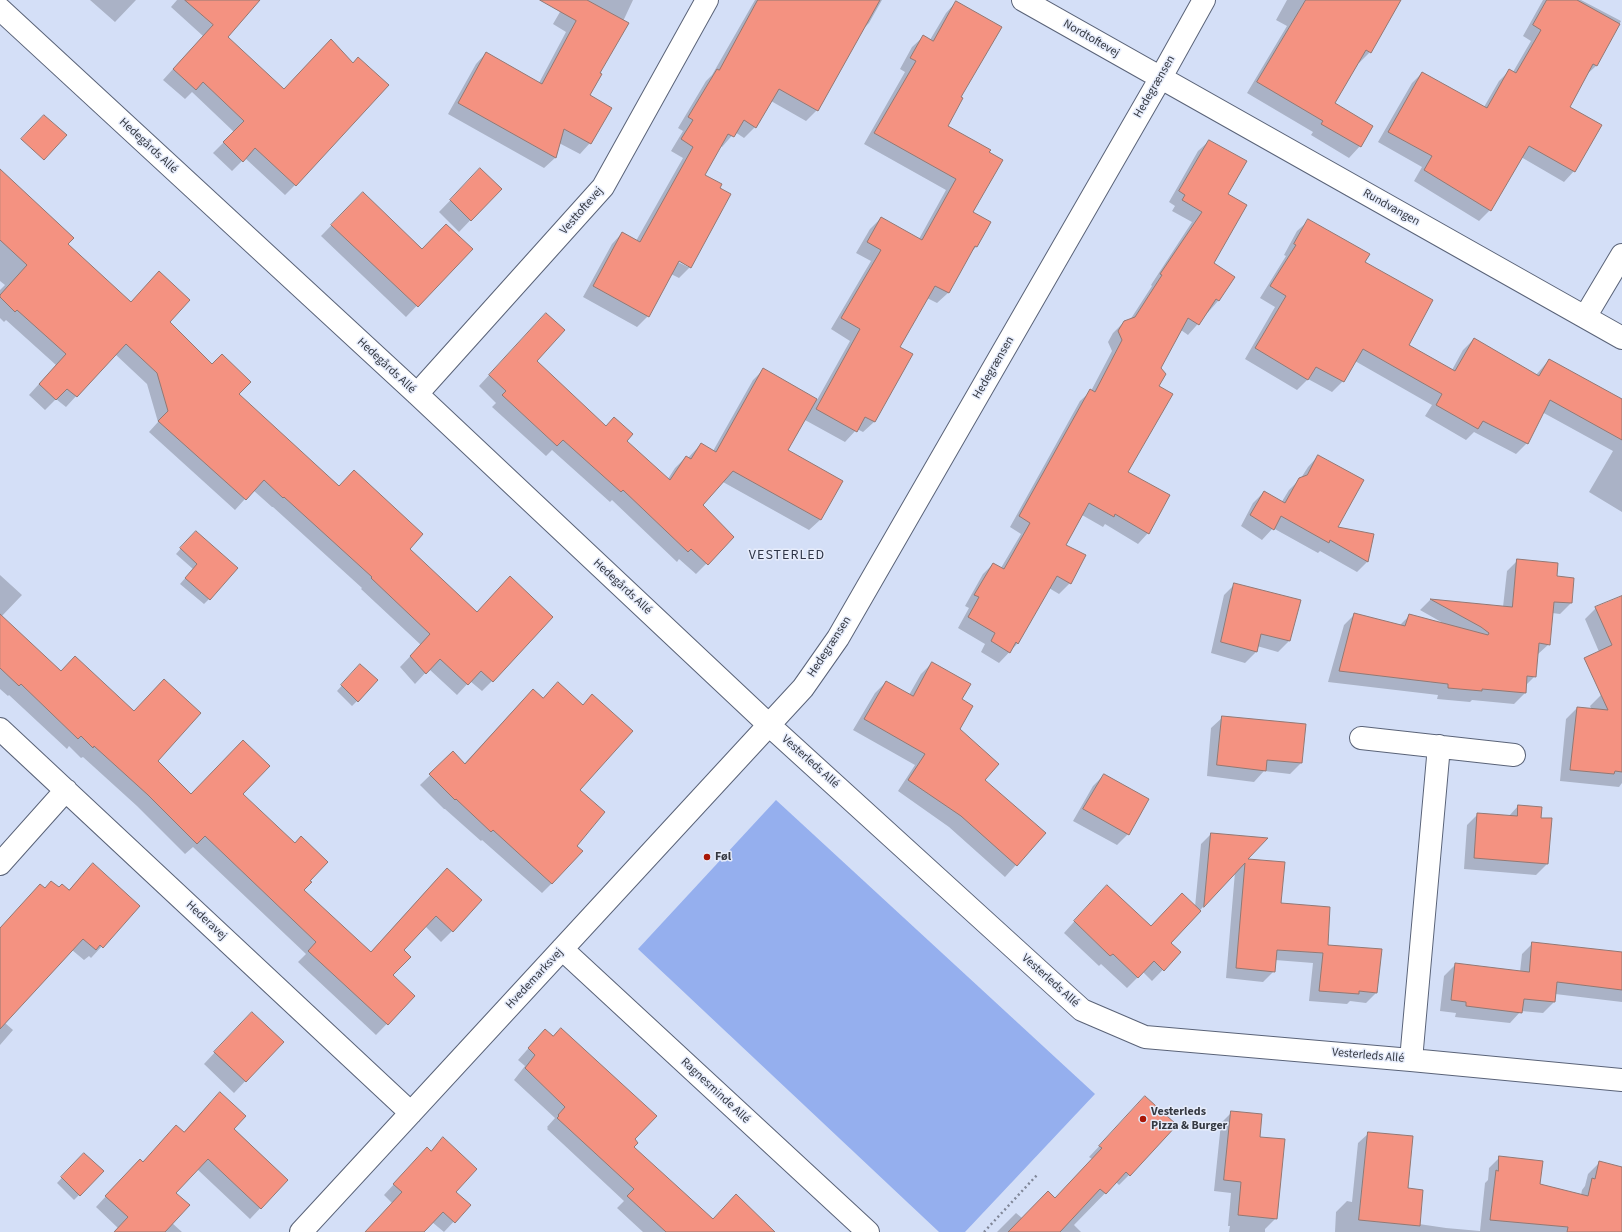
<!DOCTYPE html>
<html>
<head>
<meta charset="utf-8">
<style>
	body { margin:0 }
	canvas { display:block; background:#d4dff7 }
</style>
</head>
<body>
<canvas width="1622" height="1232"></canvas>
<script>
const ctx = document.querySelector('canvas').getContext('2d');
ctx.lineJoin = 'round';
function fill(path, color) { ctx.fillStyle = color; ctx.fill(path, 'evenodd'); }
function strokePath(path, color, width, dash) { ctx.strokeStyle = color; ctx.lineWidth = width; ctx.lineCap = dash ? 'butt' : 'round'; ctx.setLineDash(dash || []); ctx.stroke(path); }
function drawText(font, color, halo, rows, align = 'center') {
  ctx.font = font + ' "Source Sans 3",sans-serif'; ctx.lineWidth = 3; ctx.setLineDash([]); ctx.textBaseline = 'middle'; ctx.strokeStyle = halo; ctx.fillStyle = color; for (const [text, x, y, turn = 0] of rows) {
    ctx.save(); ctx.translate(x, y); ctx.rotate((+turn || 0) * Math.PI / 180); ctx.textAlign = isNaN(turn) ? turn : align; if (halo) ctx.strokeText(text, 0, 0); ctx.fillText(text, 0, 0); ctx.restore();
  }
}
fill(new Path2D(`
	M776,800L1095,1094L965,1232H939L638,949Z`), '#95afee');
fill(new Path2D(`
	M90,0H136L115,22Z
	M177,0H259L227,37L284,90L295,185L285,195L245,158L232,171L213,153L234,132L192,92L185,99L163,80L203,36L171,7Z
	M569,0H633L588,96L590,143L580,154L559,143L555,158L544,168L448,114L476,64L486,53L539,83L566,32L553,24L564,5Z
	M755,0H882L869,23L861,31L817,110L806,121L771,101L755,127L744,138L735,132L722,147L720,146L704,175L690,267L679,278L671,274L648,316L637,327L583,297L612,244L622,233L636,241L683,158L671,151L683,131L678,128L706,81L712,75ZM675,258L688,265V267L674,260Z
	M1287,0H1400L1370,52L1359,63H1358L1333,103L1360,146L1349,158L1311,135L1313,132L1247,93L1287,26L1276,20Z
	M1543,0H1581L1621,21L1596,66L1585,76L1569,107L1574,171L1564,182L1521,157L1490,210L1479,221L1414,181L1422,167L1378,142L1412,83L1422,73L1484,107L1499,81L1509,71L1513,72L1531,41L1523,36Z
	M956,2L959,97L947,126L972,212L977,246L969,254L948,293L937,303L927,298L899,347L912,355L874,422L863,432L857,429L845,442L805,420L787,451L841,481L820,520L809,530L723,482L702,505L733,537L696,574L679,559L677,562L612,500L610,502L552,450L546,456L492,407L496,403L479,386L536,324L535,361L606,427L625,441L668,479L675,468L686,457L688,458L701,444L713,451L753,380L763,370L817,400L850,341L831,329L871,261L856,253L870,229L881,218L919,239L946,190L864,144L905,72L900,69L912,47L923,37L930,40L946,13Z
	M1209,141L1226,194L1213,263L1234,277L1218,301L1188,335L1181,330L1160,368L1157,386L1127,472L1148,533L1138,544L1105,524L1103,527L1082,515L1065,546L1070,583L1059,594L1049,588L1018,643L999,663L981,652L985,644L958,628L969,608L965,606L983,574L993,564L1001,568L1021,534L1010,527L1080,401L1091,391L1112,351L1108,342L1113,333L1124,322L1130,320L1152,286L1151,285L1192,222L1172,211L1175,206L1169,202L1198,151Z
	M469,181L500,189L459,232L439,212Z
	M0,187L67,244L131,303L168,322L237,394L408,549L492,681L482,691L470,681L457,695L429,669L415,684L400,667L421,645L361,589L362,588L273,507H272L253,490L235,510L149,432L158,422L147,384L115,354L66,407L56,399L45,410L29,395L56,365L6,320L4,322L0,318V290L5,285L0,281Z
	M352,204L422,250L471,249L406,317L321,236Z
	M1308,221L1364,263L1407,345L1452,370L1463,350L1474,339L1536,375L1549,360L1622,401V512L1589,492L1613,451L1542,412L1527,443L1516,454L1474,432L1466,440L1425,416L1432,405L1355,361L1343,381L1332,392L1308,379L1297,390L1245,359L1275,307L1260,298L1286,256L1284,255L1297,231Z
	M1318,456L1336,528L1373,535L1367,562L1357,572L1320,551L1318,553L1273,528L1262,540L1241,526L1253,503L1264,492L1281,503L1289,490L1301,478L1308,467Z
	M190,538L209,599L204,604L180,584L193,569L176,554Z
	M1518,560L1556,577L1573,579L1571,603L1560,614L1552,613L1549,644L1537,655L1535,676L1525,686V693L1514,704L1472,700L1470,702L1437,699L1438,695L1328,682L1344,625L1355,614L1400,625L1410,615L1443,623L1420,610L1430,600L1503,607L1507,571Z
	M0,575L22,595L1,617L157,761L191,795L242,794L308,881L303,890L370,953L436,880L452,931L441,942L425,926L402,950L392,975L414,996L376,1035L298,962L306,954L193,847L185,854L137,806L83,757L81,758L69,746L67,749L9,695L8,696L0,689Z
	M1235,584L1289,641L1278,652L1257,646L1256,652L1245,663L1211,653L1224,595Z
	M1622,597V669L1609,675L1585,619L1596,608Z
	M932,663L961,700L958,729L984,780L1045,833L1005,877L949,827L898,791L915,765L853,730L875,693L886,682L909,695L921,674Z
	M355,671L357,701L352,706L337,691Z
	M1601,695L1622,697V783L1619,787L1560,781L1566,719L1577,708L1592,710L1590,706Z
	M543,699L579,790L575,846L552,883L542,893L482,840L481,841L445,809H444L420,785L453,753L464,764L523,700Z
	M1223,717L1301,763L1290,774L1264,771L1254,782L1207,776L1211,728Z
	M1104,775L1128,834L1117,845L1073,821L1093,786Z
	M1518,806L1547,864L1536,875L1464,869L1467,825L1478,814L1509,816Z
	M1211,834L1246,860L1280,904L1376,993L1366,1003L1350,1001L1347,1004L1309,1001L1313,963L1275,960L1274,971L1263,982L1226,978L1235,872L1170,943L1180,952L1152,981L1143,972L1127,988L1101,964L1099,966L1064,933L1096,897L1151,927L1195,907L1201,844Z
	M93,864L139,906L91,958L89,956L84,960L72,950L5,1023L13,1030L0,1045V929L44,889L59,888L68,891Z
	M1533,943L1622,953V1002L1555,994L1554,1002L1543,1013L1521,1011L1510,1023L1455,1017L1456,1013L1440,1011L1444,976L1456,964L1520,972L1522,954Z
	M241,1024L282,1042L234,1093L204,1064Z
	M534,1042L634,1139L633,1147L713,1220L774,1232H643L617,1208L624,1201L547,1129L548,1128L547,1127L555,1118L514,1080L525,1066L518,1060Z
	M209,1104L287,1180L250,1219L197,1169L175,1193L172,1223L182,1232H115L118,1228L96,1207L129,1171L183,1133Z
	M1135,1108L1129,1175L1119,1185L1116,1182L1074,1225L1081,1232H997L1016,1213L1022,1218L1055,1199L1092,1159L1089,1157Z
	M1232,1112L1259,1138L1276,1218L1265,1229V1232H1229L1230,1226H1228L1231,1193L1214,1191L1221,1123Z
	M1369,1133L1406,1189L1419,1224L1446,1228L1480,1231L1485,1183L1488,1180L1489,1168L1500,1157L1539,1185L1581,1195L1582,1190L1585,1186L1588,1174L1599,1163L1622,1168V1232H1335L1336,1212L1347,1201L1352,1202L1358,1143Z
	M84,1154L103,1171L74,1200L57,1183Z
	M417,1159L469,1205L444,1232L432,1222L423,1232H366L392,1203L384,1195Z`), '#0003');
const building = new Path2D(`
	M185,0H260L228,37L284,89L331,39L353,63L358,57L389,85L296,186L255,148L243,162L223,142L244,121L203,82L196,90L173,69L213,25Z
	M540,0H587L629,23L600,73L602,74L590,95L612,108L591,144L564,129L556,158L458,103L486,52L542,84L576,21Z
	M758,0H880L818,111L779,89L756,128L744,120L734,137L728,134L705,175L722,184L720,188L731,194L691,268L679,261L649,317L593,286L622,232L640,242L693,147L681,139L693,120L688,117L717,69L719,70Z
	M1306,0H1401L1371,53L1366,50L1335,103L1373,126L1361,147L1321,124L1323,121L1257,82Z
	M1547,0H1577L1620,24L1597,66L1593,64L1570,107L1602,125L1575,172L1529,146L1491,211L1424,170L1432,156L1388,132L1422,72L1487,108L1509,69L1516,73L1541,30L1533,25Z
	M956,1L1002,27L961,97L963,98L948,126L991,150L989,152L1003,160L973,212L991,222L977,247L975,246L949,293L935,286L900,347L913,354L875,422L865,417L857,432L816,409L860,329L841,318L881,250L867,242L881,217L922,240L956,179L874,133L916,61L910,58L923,35L933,41Z
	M44,115L67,135L44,160L21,139Z
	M1209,140L1247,161L1228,194L1247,205L1214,263L1235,277L1219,301L1216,299L1199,325L1188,318L1161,368L1166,374L1159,386L1173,394L1128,472L1170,495L1149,534L1115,514L1114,517L1089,503L1066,545L1086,555L1071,584L1057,576L1018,644L1016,642L1010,653L991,641L995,633L968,617L979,597L974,595L993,563L1004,569L1030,523L1019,516L1090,389L1095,392L1122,340L1118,331L1124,321L1135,317L1162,275L1160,274L1202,212L1182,200L1185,195L1179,191Z
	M480,168L502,189L471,221L450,200Z
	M0,169L74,238L68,244L131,302L159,271L190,300L170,322L212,364L222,354L251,382L239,394L339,486L354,470L423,534L410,549L477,612L510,576L553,617L493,682L481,671L468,685L440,659L426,674L410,656L430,634L371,578L372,577L284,497L283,498L264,480L246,500L158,421L168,411L157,373L126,344L77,397L67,389L56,400L39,384L66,354L17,310L15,312L0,297V295L27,265L0,240Z
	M363,192L422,249L446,224L473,249L418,307L331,225Z
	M1308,219L1370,254L1365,262L1433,300L1409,345L1455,371L1474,338L1539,376L1549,359L1622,399V440L1550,400L1528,444L1483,421L1478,429L1436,405L1442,394L1363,349L1344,382L1316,367L1308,380L1255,348L1286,296L1270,286L1296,245L1294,244Z
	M546,313L565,330L537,361L606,426L614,417L633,434L627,441L670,480L686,456L691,459L701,443L716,452L763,368L817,399L788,450L843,481L821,520L733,471L703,505L734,537L708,565L691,549L688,552L623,490L621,492L563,440L557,446L502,395L506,391L489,375Z
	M1318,455L1364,480L1338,527L1374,534L1368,562L1330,540L1329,543L1281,516L1274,530L1250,515L1264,491L1285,503L1299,478L1307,475Z
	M196,531L238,568L210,600L185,578L197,564L180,548Z
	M1517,559L1558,563L1557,576L1574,578L1572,603L1554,602L1550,645L1539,643L1536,677L1527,676L1526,693L1482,689V691L1448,688V684L1339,671L1354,613L1405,626L1409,614L1488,635L1489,633L1481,627L1430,599L1512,607Z
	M1234,583L1301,600L1290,641L1261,634L1257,652L1221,642Z
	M1622,596V772L1615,771L1614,774L1570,770L1577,707L1608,710L1584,658L1612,645L1595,607Z
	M0,614L61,671L75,656L134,711L164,679L201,713L158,761L191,794L243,740L270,766L243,794L295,843L301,836L328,862L310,881L312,882L304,890L371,952L447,868L482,900L453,932L436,916L404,950L411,957L393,975L415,996L388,1025L308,951L316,942L205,836L197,844L148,795L94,746L93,748L81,736L78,739L21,684L19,686L0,668Z
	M932,662L971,684L962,699L973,706L960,729L999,764L985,780L1046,833L1017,866L961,816L908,780L925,754L864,719L886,681L913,696Z
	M360,664L378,680L358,702L341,685Z
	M558,682L583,705L592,694L633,731L580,790L605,812L577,846L583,851L552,884L493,830L491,832L456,799L455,800L429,774L453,751L465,764L533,689L543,698Z
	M1222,716L1306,724L1302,763L1267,760L1266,771L1217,765Z
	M1104,774L1149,799L1129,835L1083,809Z
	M1518,805L1542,807L1541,818H1552L1548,864L1474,858L1477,813L1517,816Z
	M1211,833L1268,838L1248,859L1285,862L1281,903L1330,907L1328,945L1382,949L1377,993L1359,991V994L1319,991L1323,953L1277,950L1275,972L1236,968L1245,863L1204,907Z
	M93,863L140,906L103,948L100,945L96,950L83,939L0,1029V928L40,884L45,888L51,881L59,887L62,884L69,890Z
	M1107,885L1151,926L1182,893L1201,911L1171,943L1181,952L1164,971L1154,961L1138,978L1113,954L1110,956L1074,921Z
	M1532,942L1622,952V990L1557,982L1555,1002L1524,999L1522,1013L1466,1006V1002L1451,1000L1455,963L1529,972Z
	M252,1012L284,1042L246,1082L214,1052Z
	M561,1028L657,1116L635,1139L638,1143L634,1147L713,1219L736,1194L775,1232H666L627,1196L634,1189L557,1118L559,1116L558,1115L565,1107L525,1068L535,1055L528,1048L545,1029L553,1036Z
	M220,1092L246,1116L234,1129L288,1180L261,1209L208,1159L176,1193L190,1205L165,1232H114L128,1217L105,1196L140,1159L143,1162L176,1125L184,1132Z
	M1145,1096L1177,1125L1130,1176L1126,1172L1106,1194L1100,1189L1060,1232H1008L1048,1191L1055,1198L1102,1148L1099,1146Z
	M1231,1111L1262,1114L1260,1137L1285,1139L1277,1219L1238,1215L1241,1182L1224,1180Z
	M1368,1132L1413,1136L1408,1188L1423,1190L1420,1226L1359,1220Z
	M443,1137L477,1169L456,1192L471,1205L455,1223L443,1212L424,1232H365L402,1192L393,1184L427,1147L431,1151Z
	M84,1153L104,1171L80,1196L61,1177Z
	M1499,1156L1543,1161L1540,1184L1588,1196L1592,1178L1595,1179L1599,1161L1622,1167V1232H1567L1568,1227L1490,1220L1496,1170L1498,1171Z`);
fill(building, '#f49281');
strokePath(building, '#937873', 1);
const street = new Path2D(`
	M1023,0L1622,338
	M0,9L417,394L769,725L1082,1010L1145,1037L1411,1060L1622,1080
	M1585,317L1622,255
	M417,394L603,187L707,0
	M0,729L411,1113
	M1361,738L1514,755
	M0,864L66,790
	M562,949L868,1232
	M1411,1060L1439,746
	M301,1232L803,688L838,638L1160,79L1204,0`);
strokePath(street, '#5a6378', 24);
strokePath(new Path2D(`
	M984,1232L1037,1175`), '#808798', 2.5, [2, 3]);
strokePath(street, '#fff', 22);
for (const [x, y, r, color] of [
	[707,857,4,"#a81708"],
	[1143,1119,4,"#a81708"]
]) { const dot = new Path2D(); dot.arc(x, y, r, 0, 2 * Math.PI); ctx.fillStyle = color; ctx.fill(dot); strokePath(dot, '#e6ecfb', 1.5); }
drawText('12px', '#353942', '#e6ecfb', [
	["Nordtoftevej",1091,39,30],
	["Hedegrænsen",1155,87,-60],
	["Hedegårds Allé",148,146,43],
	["Rundvangen",1391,208,29],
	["Vesttoftevej",582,211,-49],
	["Hedegårds Allé",386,366,43],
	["Hedegrænsen",994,368,-60],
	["Hedegårds Allé",622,587,43],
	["Hedegrænsen",830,647,-57],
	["Vesterleds Allé",810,762,42],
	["Hederavej",206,921,43],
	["Hvedemarksvej",535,979,-47],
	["Vesterleds Allé",1050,981,42],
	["Vesterleds Allé",1368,1056,5],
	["Ragnesminde Allé",715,1091,43]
]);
drawText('bold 12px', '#353942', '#e6ecfb', [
	["Føl",715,857],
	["Vesterleds",1151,1112],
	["Pizza & Burger",1151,1126]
], 'left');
ctx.letterSpacing = '1px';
drawText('14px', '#2e3548', '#e6ecfb', [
	["VESTERLED",787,556]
]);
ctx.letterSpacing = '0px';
</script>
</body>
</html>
